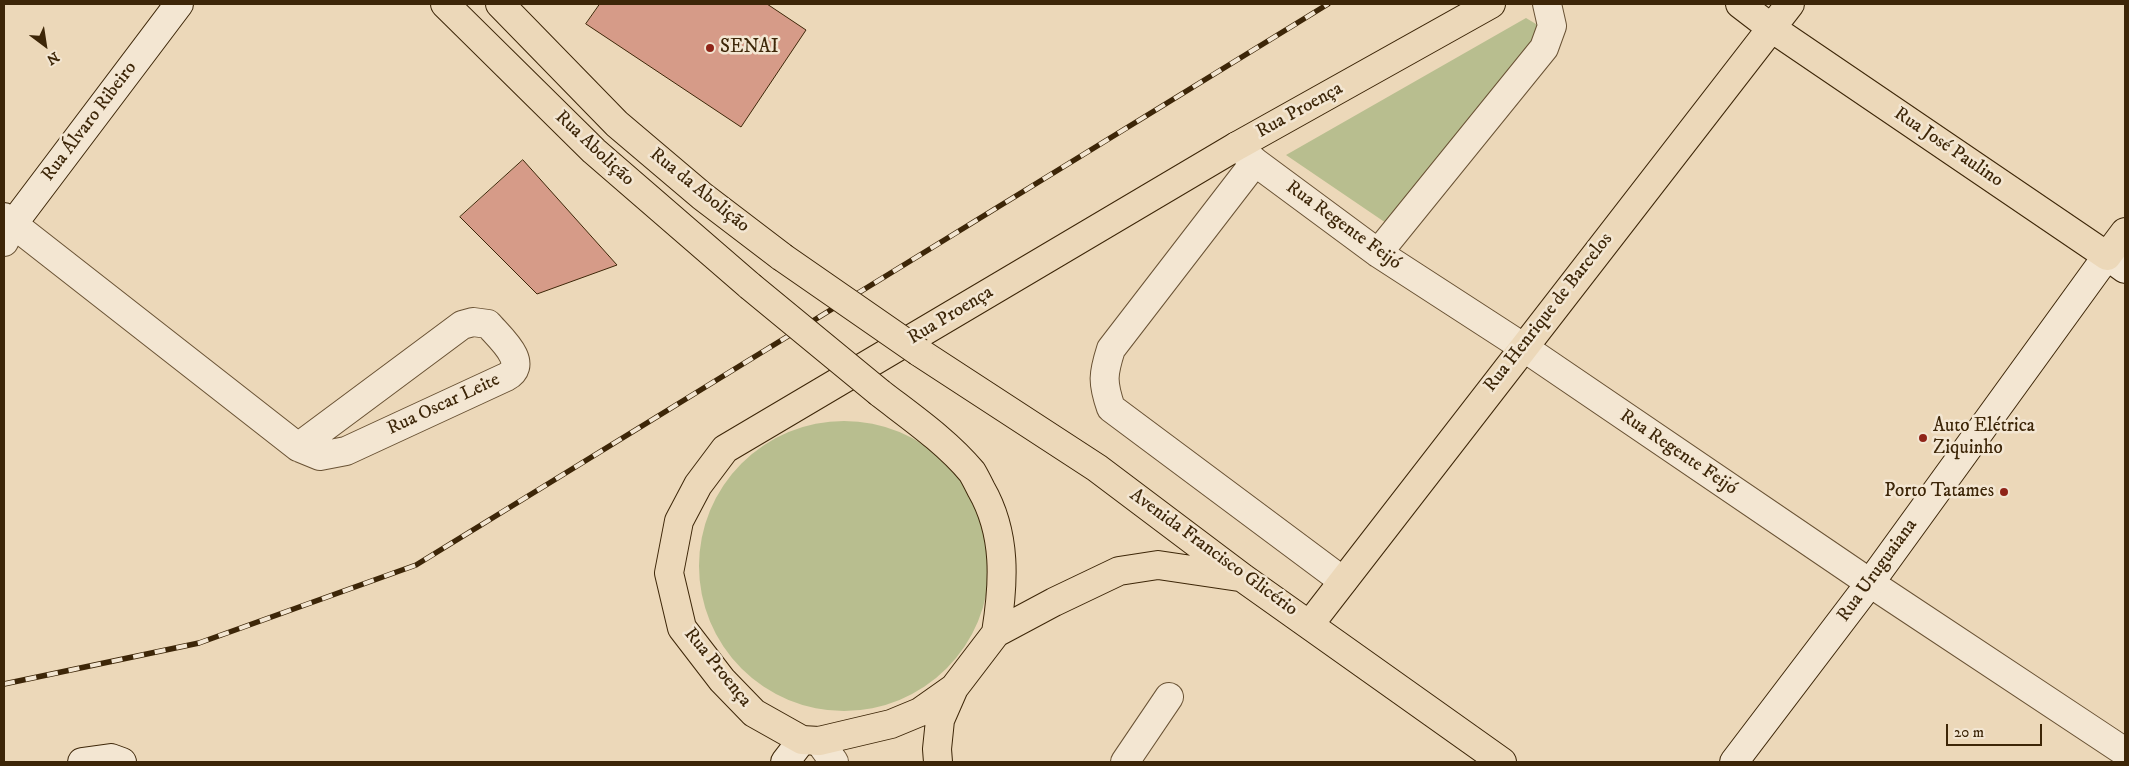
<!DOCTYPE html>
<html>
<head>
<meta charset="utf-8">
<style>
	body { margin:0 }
	#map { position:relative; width:2129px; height:766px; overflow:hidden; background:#ecd8b9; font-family:"IM FELL DW Pica",serif }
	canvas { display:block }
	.frame { position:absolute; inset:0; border:5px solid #3d2608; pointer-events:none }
	.north { position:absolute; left:20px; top:20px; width:50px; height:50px; -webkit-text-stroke:4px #f3e6d2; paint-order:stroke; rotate:149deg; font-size:14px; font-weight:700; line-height:20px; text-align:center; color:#3d2608 }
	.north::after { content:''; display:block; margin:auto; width:18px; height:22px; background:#3d2608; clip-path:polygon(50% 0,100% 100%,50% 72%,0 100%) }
	.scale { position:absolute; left:1946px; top:724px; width:96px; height:22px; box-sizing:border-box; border:2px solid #3d2608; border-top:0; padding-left:6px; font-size:15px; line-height:18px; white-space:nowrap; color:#3d2608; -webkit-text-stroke:4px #f3e6d2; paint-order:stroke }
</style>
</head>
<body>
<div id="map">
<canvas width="2129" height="766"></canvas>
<div class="frame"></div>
<div class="north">N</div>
<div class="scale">20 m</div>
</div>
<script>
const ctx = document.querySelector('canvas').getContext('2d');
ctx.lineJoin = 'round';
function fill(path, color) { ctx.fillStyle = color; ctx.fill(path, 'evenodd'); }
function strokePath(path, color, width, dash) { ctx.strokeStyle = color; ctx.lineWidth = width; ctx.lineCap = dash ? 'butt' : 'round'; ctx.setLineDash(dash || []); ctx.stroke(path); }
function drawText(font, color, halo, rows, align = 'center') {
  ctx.font = font + ' "IM FELL DW Pica",serif'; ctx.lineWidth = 5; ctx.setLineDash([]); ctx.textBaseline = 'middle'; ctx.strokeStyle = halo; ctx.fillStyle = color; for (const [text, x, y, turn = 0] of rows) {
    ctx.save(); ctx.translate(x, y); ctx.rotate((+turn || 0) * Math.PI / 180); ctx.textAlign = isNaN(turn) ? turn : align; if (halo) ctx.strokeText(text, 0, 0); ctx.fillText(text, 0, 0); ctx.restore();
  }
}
fill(new Path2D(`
	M1526,18L1546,30L1389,225L1286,155Z
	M699 566a145 145 0 1 1 290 0a145 145 0 1 1-290 0Z`), '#b8be8f');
const building = new Path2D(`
	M600,4H767L806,30L741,127L586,24Z
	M523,160L617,265L537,294L460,217Z`);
fill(building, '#d69b88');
strokePath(building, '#3d2608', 1);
const street = new Path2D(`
	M1237,146L1255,162L1378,253L1523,347L1870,583L2125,752
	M1255,162L1111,349C1103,374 1102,382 1111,408L1343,581
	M4,242L13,224L298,447L320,456L346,451L506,377C531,364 500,338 488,324L473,322L462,325L298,447
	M1378,253L1544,48L1552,26L1547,4
	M819,741L834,762
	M1125,762L1169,697`);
const secondary = new Path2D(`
	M4,217L13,224L179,4
	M82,762L111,758L122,762
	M785,762L802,740
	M1734,762L1870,583L2107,256L2125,269`);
const primary = new Path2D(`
	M445,4L594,151L750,286
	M500,4L617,124L702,196L782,257
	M1740,4L1770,27L2107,256L2125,232
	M919,352L1097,468L1243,578L1502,762
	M880,393C911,417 946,441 972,472C975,477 978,483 981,489C1007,534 1004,583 996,633
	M1310,624L1790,4
	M954,688L920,712L891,724L819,741L802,740L754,713L722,680L682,628L669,573L679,521L698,485L725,449L1237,146L1491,4
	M938,762L937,749L940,720L954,688L996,633L1054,602L1119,571L1158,565L1239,577`);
strokePath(street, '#695234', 30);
strokePath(secondary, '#3d2608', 30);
strokePath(primary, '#3d2608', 30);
strokePath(street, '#f3e6d2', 28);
strokePath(secondary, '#f3e6d2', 28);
strokePath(primary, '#ecd8b9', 28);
const rail = new Path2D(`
	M4,684L199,643L416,565L1328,4`);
strokePath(rail, '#3d2608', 5.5);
strokePath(rail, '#f3e6d2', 4, [11]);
const primaryBridge = new Path2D(`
	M782,257L919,352
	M750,286L880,393`);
strokePath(primaryBridge, '#3d2608', 30, []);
strokePath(primaryBridge, '#ecd8b9', 28);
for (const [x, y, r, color] of [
	[710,48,5,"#8f2418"],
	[1923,438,5,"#8f2418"],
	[2004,492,5,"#8f2418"]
]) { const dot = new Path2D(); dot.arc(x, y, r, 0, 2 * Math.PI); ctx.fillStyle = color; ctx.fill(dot); strokePath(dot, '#f3e6d2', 2); }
drawText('19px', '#3d2608', '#f3e6d2', [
	["SENAI",720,48],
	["Auto Elétrica",1933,427],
	["Ziquinho",1933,449],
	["Porto Tatames",1994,492,"right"]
], 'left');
drawText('19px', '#3d2608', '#f3e6d2', [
	["Rua Proença",1300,111,-29],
	["Rua Álvaro Ribeiro",90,122,-53],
	["Rua José Paulino",1948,148,34],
	["Rua Abolição",594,149,43],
	["Rua da Abolição",699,191,39],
	["Rua Regente Feijó",1343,226,36],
	["Rua Henrique de Barcelos",1549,313,-52],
	["Rua Proença",951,316,-31],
	["Rua Oscar Leite",444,405,-25],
	["Rua Regente Feijó",1678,453,34],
	["Avenida Francisco Glicério",1213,553,36],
	["Rua Uruguaiana",1878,571,-54],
	["Rua Proença",717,668,51]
]);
</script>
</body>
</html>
